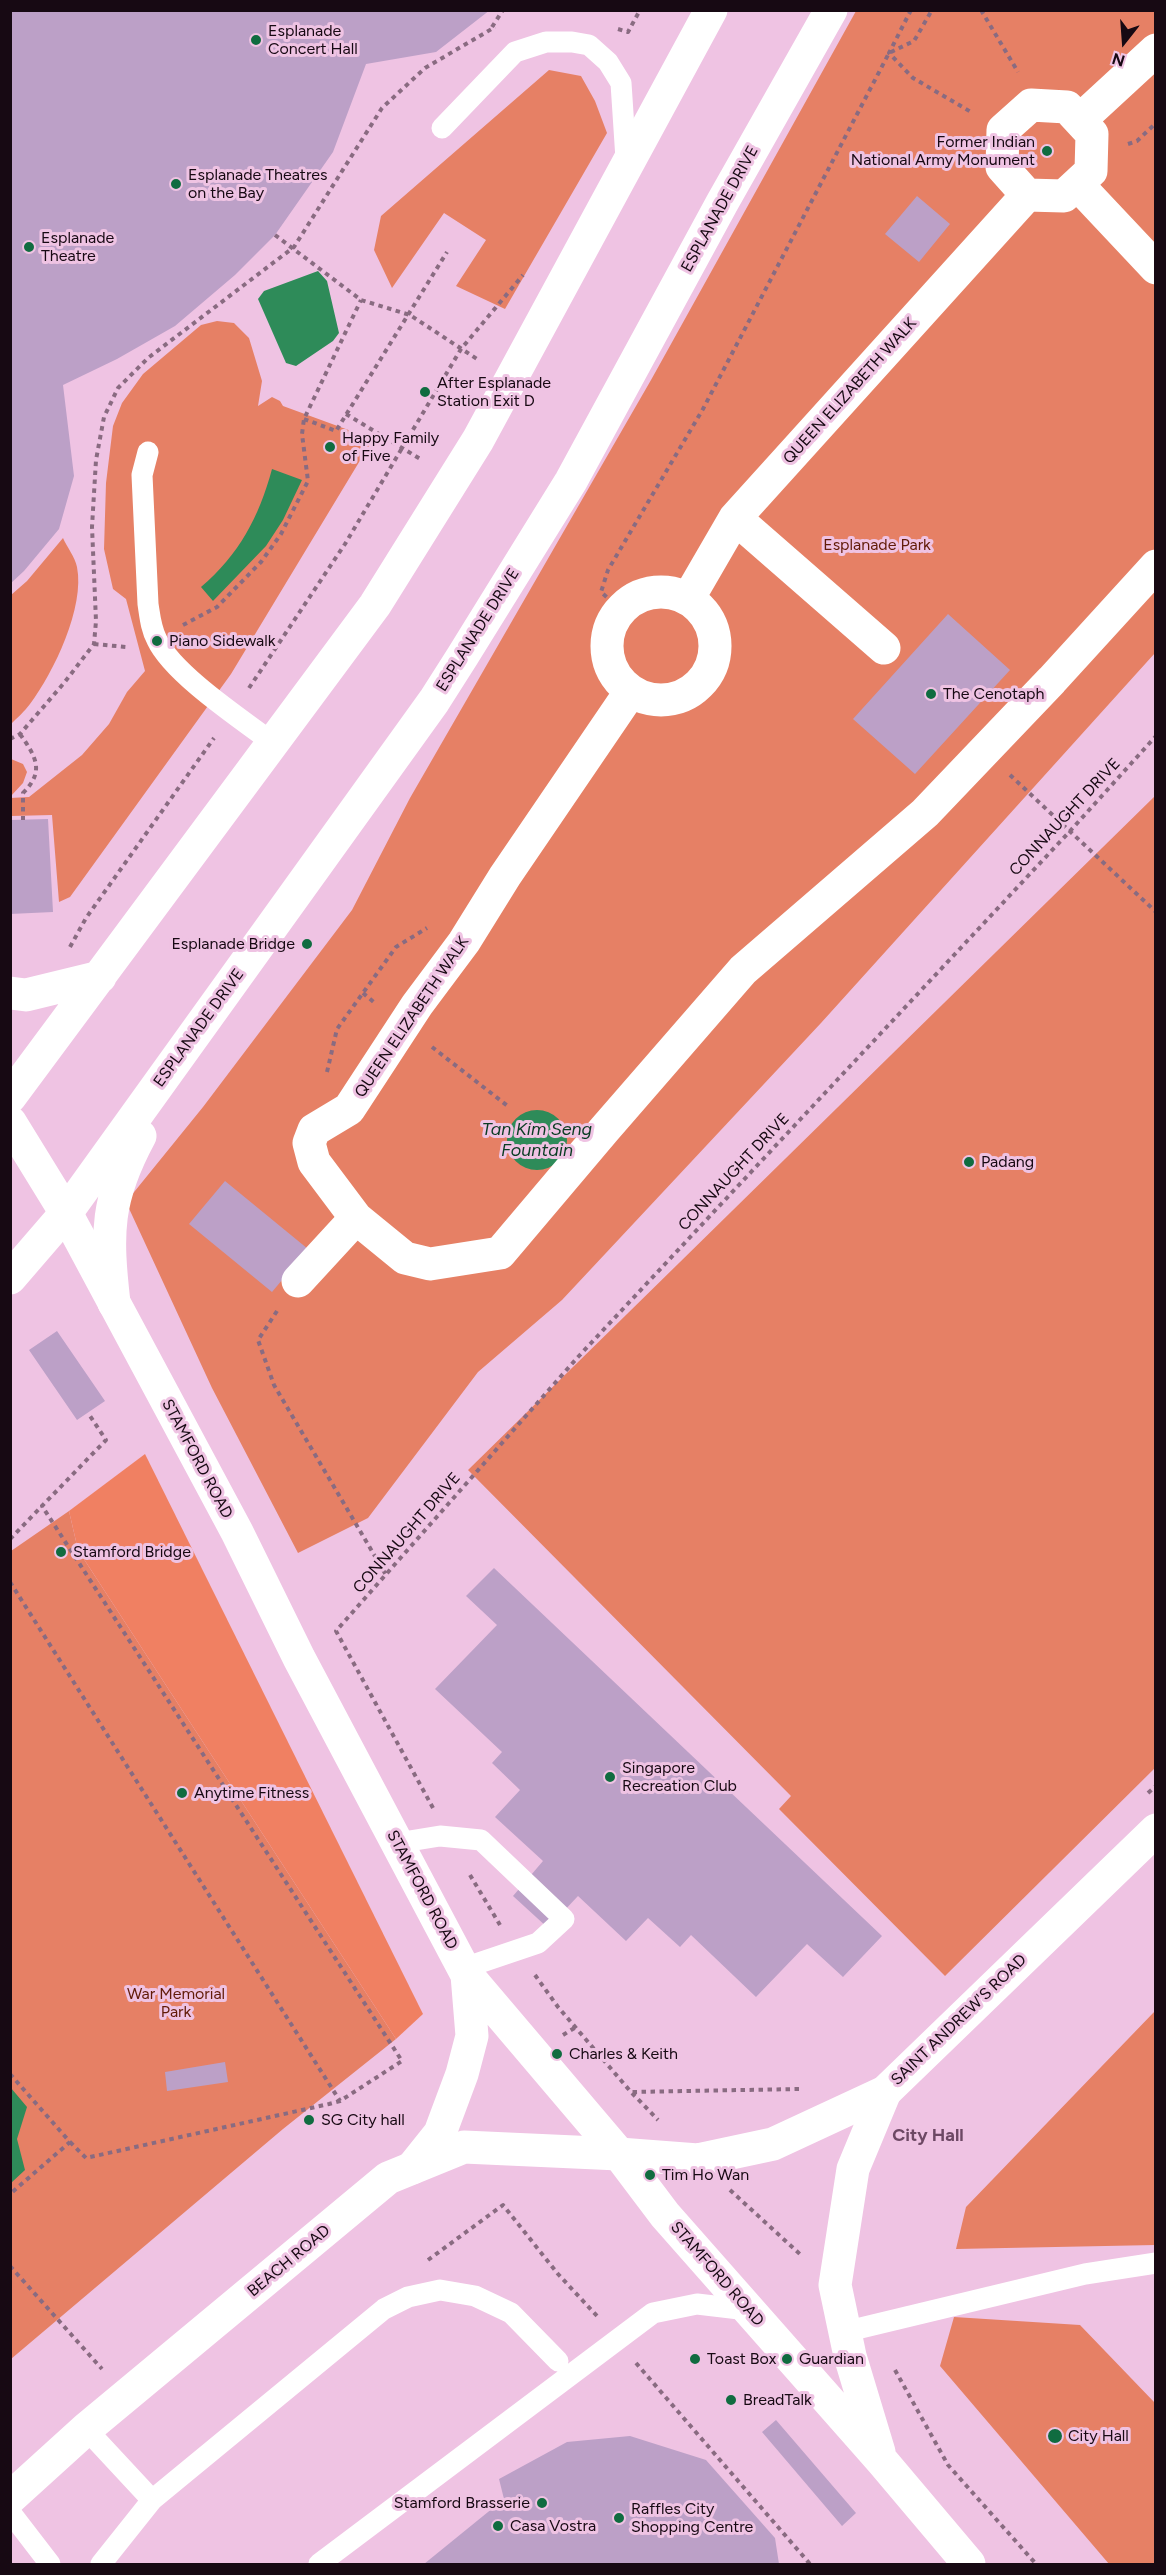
<!DOCTYPE html>
<html>
<head>
<meta charset="utf-8">
<style>
	body { margin:0 }
	#map { position:relative; width:1166px; height:2575px; overflow:hidden; background:#efc3e3; font-family:Figtree,sans-serif }
	canvas { display:block }
	.frame { position:absolute; inset:0; border:12px solid #170913; pointer-events:none }
	.north { position:absolute; left:1094px; top:12px; width:60px; height:60px; -webkit-text-stroke:4px #efc3e3; paint-order:stroke; rotate:197deg; font-size:16px; font-weight:700; line-height:24px; text-align:center; color:#170913 }
	.north::after { content:''; display:block; margin:auto; width:21px; height:27px; background:#170913; clip-path:polygon(50% 0,100% 100%,50% 72%,0 100%) }
</style>
</head>
<body>
<div id="map">
<canvas width="1166" height="2575"></canvas>
<div class="frame"></div>
<div class="north">N</div>
</div>
<script>
const ctx = document.querySelector('canvas').getContext('2d');
ctx.lineJoin = 'round';
function fill(path, color) { ctx.fillStyle = color; ctx.fill(path, 'evenodd'); }
function strokePath(path, color, width, dash) { ctx.strokeStyle = color; ctx.lineWidth = width; ctx.lineCap = dash ? 'butt' : 'round'; ctx.setLineDash(dash || []); ctx.stroke(path); }
function drawText(font, color, halo, rows, align = 'center') {
  ctx.font = font + ' Figtree,sans-serif'; ctx.lineWidth = 6; ctx.setLineDash([]); ctx.textBaseline = 'middle'; ctx.strokeStyle = halo; ctx.fillStyle = color; for (const [text, x, y, turn = 0] of rows) {
    ctx.save(); ctx.translate(x, y); ctx.rotate((+turn || 0) * Math.PI / 180); ctx.textAlign = isNaN(turn) ? turn : align; if (halo) ctx.strokeText(text, 0, 0); ctx.fillText(text, 0, 0); ctx.restore();
  }
}
fill(new Path2D(`
	M856,11H1155V653L821,1023L562,1300L478,1372L368,1518L298,1553L212,1388L126,1202L203,1107L352,910L410,798L651,380Z
	M549,70L581,76L595,101L607,133L505,309L456,286L486,240L444,213L392,288L374,250L381,216Z
	M217,321L234,323L249,338L262,381L258,406L272,397L280,401L283,406L373,439L231,674L70,897L59,902L52,815L11,816L10,798L29,797L82,755L109,724L127,692L145,671L126,599L113,589L104,549L106,483L113,426L122,403L143,374L201,325Z
	M63,538C67,547 75,557 77,567C85,607 54,672 30,704C25,711 17,718 11,724V595L27,581Z
	M11,759L23,764L27,772L23,783L11,796Z
	M1155,796V1768L945,1976L779,1809L791,1796L468,1470Z
	M69,1511L78,1550L396,2039L283,2129L11,2359V1551Z
	M1155,2011V2245L956,2249L966,2207Z
	M954,2317L1080,2325L1155,2403V2564H1109L940,2366Z`), '#e68065');
fill(new Path2D(`
	M145,1454L423,2014L396,2039L78,1550L69,1511Z`), '#f08062');
fill(new Path2D(`
	M318,271L327,281L339,333L333,341L296,366L286,363L258,299L264,291Z
	M272,469L302,480L283,520L266,546L213,601L201,587C239,555 259,517 272,469Z
	M507 1140a30 30 0 1 1 60 0a30 30 0 1 1-60 0Z
	M11,2088L27,2107L17,2139L25,2170L11,2183Z`), '#2e8b59');
fill(new Path2D(`
	M10,10H490L436,52L366,64L333,152L275,235L235,275L175,326L117,359L63,385L74,476L59,529L24,571L10,584Z
	M917,196L950,224L919,262L885,234Z
	M948,614L1010,670L915,774L853,719Z
	M48,819L53,912L10,914V820Z
	M225,1181L308,1249L272,1292L189,1224Z
	M57,1331L105,1401L77,1420L29,1350Z
	M494,1568L882,1936L843,1977L807,1944L756,1997L691,1935L680,1947L648,1918L626,1941L578,1896L548,1928L513,1896L543,1861L495,1817L520,1790L492,1763L502,1752L435,1689L497,1625L466,1596Z
	M225,2062L228,2082L167,2091L165,2072Z
	M776,2420L856,2513L842,2526L762,2432Z
	M630,2436L706,2460L775,2538L779,2564H424L504,2499L499,2479L567,2442Z`), '#bca0c7');
strokePath(new Path2D(`
	M911,10L889,53L913,78L971,112
	M981,10L1018,72
	M492,27L503,10
	M618,29L628,32L640,10
	M1128,144L1137,141L1156,123
	M275,235L361,300L410,315L480,361
	M346,414L422,460
	M304,419L336,431L447,252
	M620,609L601,592L608,570L703,409L889,53L914,41L932,10
	M183,625L217,607L261,562L281,534L308,481L302,434L304,419L361,300
	M94,644L126,647
	M249,688L345,544L461,349L523,275
	M20,734C36,757 45,771 23,793V820
	M10,739L20,734L64,683L94,644L96,621L92,527L96,460L104,417L118,388L148,358L294,247L382,108L425,68L495,27
	M1010,775L1156,912
	M70,947L86,918L214,738
	M363,993L376,1004
	M432,1047L509,1107
	M327,1072L337,1029L396,947L427,928
	M277,1311L258,1340L274,1385L386,1575
	M10,1539L42,1506
	M10,1582L340,2101
	M1148,1793L1156,1786
	M433,1808L336,1631L578,1357L1071,830L1156,736
	M470,1875L500,1925
	M535,1975L558,2007L631,2092L799,2089
	M563,2035L576,2027
	M10,2074L70,2142L10,2194
	M632,2093L658,2120
	M70,2142L86,2158L329,2104L340,2101L402,2061L42,1506L106,1440L88,1413
	M730,2190L802,2256
	M428,2260L503,2205L558,2274L597,2316
	M10,2266L102,2369
	M636,2363L810,2564
	M895,2370L948,2465L1036,2564`), '#896b81', 4, [4.5, 4.5]);
strokePath(new Path2D(`
	M442,128L515,52L546,42H572L589,45L608,62L621,83L626,159
	M148,452L142,475L148,604C150,617 151,629 157,640C173,674 241,719 273,743
	M397,1843L440,1836L481,1840L564,1919L538,1943L464,1968
	M844,2332L1085,2274L1156,2263
	M86,2429L152,2500
	M10,2512L50,2564
	M101,2564L152,2500L384,2309L408,2297L440,2290L475,2296L511,2313L558,2361
	M319,2564L653,2313L697,2304L748,2310`), '#fff', 21);
strokePath(new Path2D(`
	M1031,105L1067,107L1092,134L1091,171L1064,196L1027,195L1002,167L1003,130Z
	M1080,120L1156,50
	M1077,184L1156,268
	M735,518L884,648
	M607 646a54 54 0 1 1 108 0a54 54 0 1 1-108 0Z
	M688,599L735,518L1027,195
	M356,1218L405,1258L430,1264L500,1253L604,1130L743,970L925,813L1052,680L1156,566
	M298,1281L356,1218L314,1162L309,1143L314,1130L349,1109L417,1005L464,942L505,876L631,691`), '#fff', 33);
strokePath(new Path2D(`
	M619,2154L698,2160L773,2144L885,2092L1156,1830`), '#fff', 33);
strokePath(new Path2D(`
	M10,2498L86,2429L388,2178L464,2147L619,2154`), '#fff', 33);
strokePath(new Path2D(`
	M10,1122L66,1213L237,1532L299,1658L467,1975L619,2154L665,2215L882,2461L969,2564
	M412,2168L440,2133L462,2074L472,2036L467,1975
	M879,2452L850,2356L835,2285L853,2169L885,2092`), '#fff', 33);
strokePath(new Path2D(`
	M10,993L26,995L100,977
	M10,1097L375,605L478,440L711,10
	M10,1278L66,1213L434,701L462,657L571,481L722,203L831,10
	M114,1303C106,1233 106,1199 140,1136`), '#fff', 33);
for (const [x, y, r, color] of [
	[256,40,6,"#106c40"],
	[1047,151,6,"#106c40"],
	[176,184,6,"#106c40"],
	[29,247,6,"#106c40"],
	[425,392,6,"#106c40"],
	[330,447,6,"#106c40"],
	[157,641,6,"#106c40"],
	[931,694,6,"#106c40"],
	[307,944,6,"#106c40"],
	[969,1162,6,"#106c40"],
	[61,1552,6,"#106c40"],
	[610,1777,6,"#106c40"],
	[182,1793,6,"#106c40"],
	[557,2054,6,"#106c40"],
	[309,2120,6,"#106c40"],
	[650,2175,6,"#106c40"],
	[695,2359,6,"#106c40"],
	[787,2359,6,"#106c40"],
	[731,2400,6,"#106c40"],
	[1055,2436,8,"#106c40"],
	[542,2503,6,"#106c40"],
	[619,2518,6,"#106c40"],
	[498,2526,6,"#106c40"]
]) { const dot = new Path2D(); dot.arc(x, y, r, 0, 2 * Math.PI); ctx.fillStyle = color; ctx.fill(dot); strokePath(dot, '#efc3e3', 2); }
drawText('16px', '#170913', '#efc3e3', [
	["Esplanade",268,31],
	["Concert Hall",268,49],
	["Former Indian",1035,142,"right"],
	["National Army Monument",1035,160,"right"],
	["Esplanade Theatres",188,175],
	["on the Bay",188,193],
	["Esplanade",41,238],
	["Theatre",41,256],
	["After Esplanade",437,383],
	["Station Exit D",437,401],
	["Happy Family",342,438],
	["of Five",342,456],
	["Piano Sidewalk",169,641],
	["The Cenotaph",943,694],
	["Esplanade Bridge",295,944,"right"],
	["Padang",981,1162],
	["Stamford Bridge",73,1552],
	["Singapore",622,1768],
	["Recreation Club",622,1786],
	["Anytime Fitness",194,1793],
	["Charles & Keith",569,2054],
	["SG City hall",321,2120],
	["Tim Ho Wan",662,2175],
	["Toast Box",707,2359],
	["Guardian",799,2359],
	["BreadTalk",743,2400],
	["City Hall",1068,2436],
	["Stamford Brasserie",530,2503,"right"],
	["Raffles City",631,2509],
	["Shopping Centre",631,2527],
	["Casa Vostra",510,2526]
], 'left');
drawText('16px', '#170913', '#efc3e3', [
	["ESPLANADE DRIVE",720,209,-61],
	["QUEEN ELIZABETH WALK",850,391,-48],
	["ESPLANADE DRIVE",478,630,-58],
	["CONNAUGHT DRIVE",1065,817,-47],
	["QUEEN ELIZABETH WALK",412,1017,-56],
	["ESPLANADE DRIVE",199,1028,-54],
	["CONNAUGHT DRIVE",734,1172,-47],
	["STAMFORD ROAD",197,1459,62],
	["CONNAUGHT DRIVE",407,1533,-49],
	["STAMFORD ROAD",422,1890,62],
	["SAINT ANDREW'S ROAD",959,2020,-44],
	["BEACH ROAD",289,2261,-40],
	["STAMFORD ROAD",717,2274,49]
]);
drawText('16px', '#611b07', '#efc3e3', [
	["Esplanade Park",877,545],
	["War Memorial",176,1994],
	["Park",176,2012]
]);
drawText('italic 18px', '#093c22', '#efc3e3', [
	["Tan Kim Seng",537,1130],
	["Fountain",537,1151]
]);
drawText('bold 18px', '#6d4864', '#efc3e3', [
	["City Hall",928,2136]
]);
</script>
</body>
</html>
